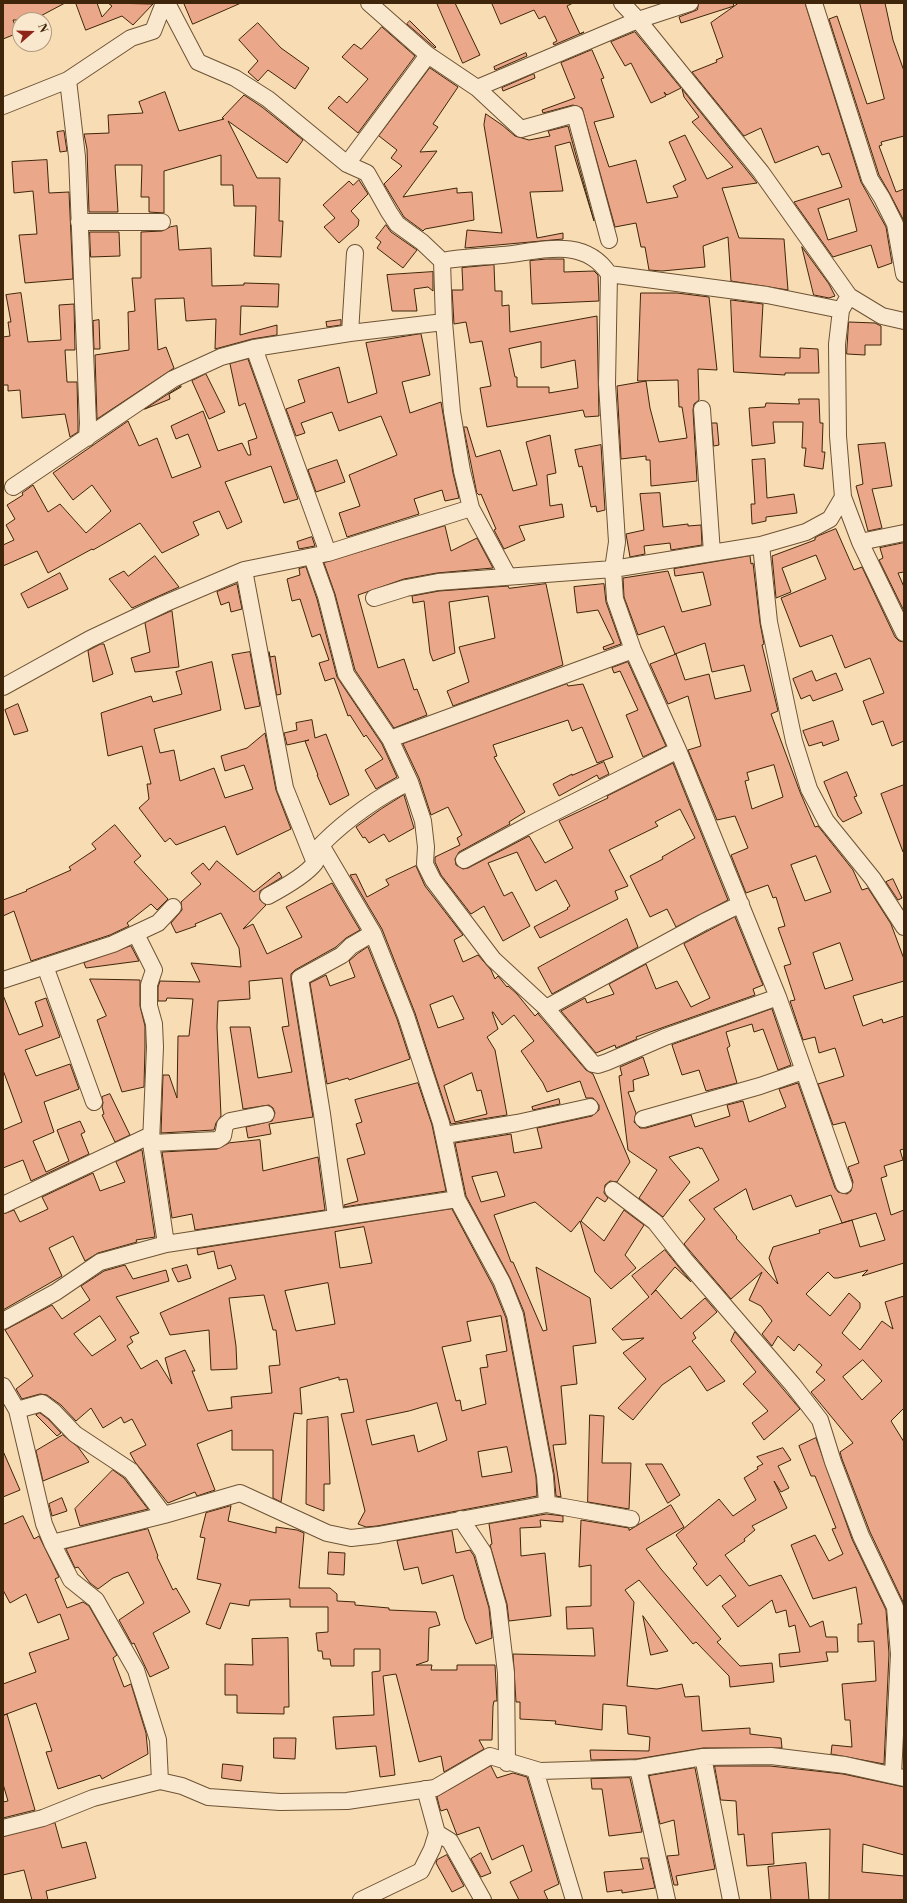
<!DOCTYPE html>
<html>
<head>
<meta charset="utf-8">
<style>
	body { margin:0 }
	#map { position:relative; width:907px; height:1903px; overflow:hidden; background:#f8dcb4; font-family:"Libre Bodoni",serif }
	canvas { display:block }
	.frame { position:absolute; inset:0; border:4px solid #3f2509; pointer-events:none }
	.north { position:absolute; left:12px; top:12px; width:40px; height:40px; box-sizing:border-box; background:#fae8ce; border:1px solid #af9a7f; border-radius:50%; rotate:70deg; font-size:11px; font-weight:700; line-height:16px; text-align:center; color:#3f2509 }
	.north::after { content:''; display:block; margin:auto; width:14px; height:18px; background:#8f2418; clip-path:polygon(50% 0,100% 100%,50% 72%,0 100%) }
</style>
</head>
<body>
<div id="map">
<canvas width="907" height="1903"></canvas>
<div class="frame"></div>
<div class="north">N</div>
</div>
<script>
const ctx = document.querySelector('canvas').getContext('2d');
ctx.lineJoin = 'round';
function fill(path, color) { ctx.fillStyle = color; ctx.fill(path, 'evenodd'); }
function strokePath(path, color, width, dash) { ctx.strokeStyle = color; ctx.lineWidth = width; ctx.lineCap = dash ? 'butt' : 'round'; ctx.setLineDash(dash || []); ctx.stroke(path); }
const building = new Path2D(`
	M3,3H65L33,20H13L18,33L3,39Z
	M76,3H97L102,17L112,6L108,3L153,4L133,25L122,16L86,30Z
	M184,3H241L193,24Z
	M437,3H455L480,55L463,63Z
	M492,3H573L567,6L580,34L584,32L554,45L553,43L557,41L545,16L539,19L534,10L501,24Z
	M699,3H733L734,6L681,23L679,17L697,10Z
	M739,3H805L861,182L886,227L892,263L878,268L871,245L833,257L794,202L842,187L829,153L822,155L818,146L775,163L761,128L744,136L692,72L717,62L716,60L723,57L711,23ZM849,199L857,231L828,240L818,209Z
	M860,3H885L893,40L904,71V136L881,142L882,145L879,146L896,192L904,189V221L890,194L879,175L829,19L837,16L867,104L884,99Z
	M410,21L436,47L435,48L407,24Z
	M258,23L281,48L309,68L295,89L268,70L258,81L248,72L258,61L239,40Z
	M382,27L415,56L358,133L328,108L339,96L347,103L368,79L342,57L354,44L361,49Z
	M635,32L681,88L667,95L664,92L666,96L651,103L631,63L625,66L611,42Z
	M592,50L604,78L601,79L614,117L594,122L609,167L636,160L647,203L678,197L673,186L686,180L669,142L685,135L707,179L733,167L692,122L699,117L684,97L682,89L757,183L722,188L739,238L784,239L788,290L731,281L728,237L703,246L705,267L662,271L649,270L645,247H641L636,223L615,227L582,108L573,105L543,113L542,110L575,98L561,63Z
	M526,53L527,56L495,70L494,67Z
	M430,68L458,87L433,124L438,127L420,152L437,151L403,197L457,188V193L472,192L474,220L425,229L423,231L404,217L384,184L402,166L391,158L397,150L379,136Z
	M534,74L535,78L503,91L502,88Z
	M165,92L179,131L224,119L222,118L244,95L262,107L303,140L287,163L228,121L257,178H280L279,221H283L281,257L254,256L256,206H234L233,185H221V155L164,171V213L149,212V197H141L142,165H115L118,212H89L87,149L84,134L109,133L108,115L143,113L139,102Z
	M486,114L502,125L515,136L529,140L550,136L548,131L568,126L594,221L570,142L555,146L563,191L530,192L537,238L563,233V239L465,248L467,230L502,233L484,125Z
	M64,131L67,151L60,152L57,132Z
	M47,160L49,193L69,192L73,279L25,283L19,235L37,234L33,191L14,193L12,162Z
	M359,180L368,194L351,211L359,220L358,226L339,243L324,227L335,218L323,205L349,181L353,185Z
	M386,225L391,232L417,250L403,268L377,248L381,242L376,238Z
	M177,226L179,250L211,248L212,286L244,285V283L279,284L278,307L241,306L240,335L277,325V335L252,339L215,349L216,319L186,321L184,298L155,299L158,350L166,347L174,368L97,419L95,355L129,350L128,312L135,311L132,278H141V232L162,231L170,227Z
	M90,232H119L120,256L91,257Z
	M802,247L829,284L835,296L829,298L814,295Z
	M547,259H564V272L594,271L598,275L599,301L532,304L530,261Z
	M494,265L495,291H502V306L509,305L510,332L597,316L599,416L585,417L583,410L487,427L480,388L491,386L482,341L470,343L466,322L454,324L452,290H463L462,268ZM541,342V368L575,360L578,388L549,393V387H517V377H515L509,349Z
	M433,272V291L428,287L414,289L417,311H392L387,275Z
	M21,293L28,342L61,340L59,305L74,304L75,350H65L67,382H77L78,423V432L70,437L65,414L22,418L20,390L8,391V385H3V337L10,336L8,322H11L6,295Z
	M641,293H677L709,297L717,370L698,369L699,400L694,404L693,410L697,481L651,486L650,460H646V456L621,459L617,386L646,381L650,408L659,442L687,438L682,407H679L678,380L638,381Z
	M731,300L763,304L760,357L800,358V348L818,349L819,373H785V375L734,372Z
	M99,320L100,349H94L93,321Z
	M341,320V325L327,327L326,322Z
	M849,322L875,323L881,326V345H865V355L847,354Z
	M421,334L430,375L402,382L410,413L441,402L453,473L459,498L445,501L442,490L414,499L419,514L347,537L339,513L360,506L349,475L397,455L381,416L339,431L332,412L301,423L305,433L296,436L286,409L305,402L298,380L339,367L348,403L377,393L366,343Z
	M248,359L298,499L284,503L271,466L225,482L242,522L227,529L219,511L193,522L199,535L162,553L140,523L93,550L92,549L48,573L37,551L3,566V545L14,540L6,525L15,519L7,505L23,495L22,493L33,485L48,512L60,504L86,533L111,511L92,485L73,500L53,473L128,421L139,446L157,438L172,478L201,467L188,434L176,439L171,426L203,411L218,451L242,443L248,455H251L248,441L257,438L245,403L239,406L230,364Z
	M206,374L225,412L209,419L192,381Z
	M181,386V387L169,394L170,399L145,409Z
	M799,399H819L820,423H823L822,452H825L823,469L804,466L806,448H802L803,422H773L775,443L752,446L749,408L765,407L766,403L799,404Z
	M712,423H717L719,445L714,446Z
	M464,427H467L476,457L500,450L513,491L537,485L526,442L550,435L556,473L547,475L550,506L562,504L564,517L519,526L525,540L504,549L494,530L496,529L481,494L479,495L477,493Z
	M885,443L892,486L872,489L882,528L868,531L856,486L863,484L858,445Z
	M601,445L605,510L597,512L596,506L591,507L582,466L579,467L575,450Z
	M765,459L767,498L794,494L797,513L766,517V521L752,524L751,504H755L752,460Z
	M337,460L345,482L316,492L308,470Z
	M660,493L663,527L688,524V526L701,525L702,545L671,550L670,543L644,546L645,554L630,557L626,534L644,530L640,494Z
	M445,526L451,551L477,538L493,568L437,573L404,579L358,595L378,668L404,659L414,690L417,689L427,715L394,728L355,670L335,594L324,563Z
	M836,529L854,570L862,567L895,637L899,641L904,642V741L892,746L883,721L872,725L863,701L884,693L870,658L845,668L832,635L800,647L781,598L826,579L816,555L782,568L791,592L776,598L772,556L815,540V538L818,536Z
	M312,537L315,546L299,549L297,542Z
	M904,543V572L898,573L904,587V611L879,560L883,558L880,548Z
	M155,556L179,587L132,608L109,579L124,571L128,576Z
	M750,556L751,564L753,563L760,623L764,644L762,645L778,711L771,714L800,792L815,827L818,826L853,870L862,890L868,888L891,924L904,959V981L853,996L863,1026L882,1019L883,1023L904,1016V1149L900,1150L903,1160L884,1166L887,1176L881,1178L891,1215L904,1210V1263L862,1276L868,1270L838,1278H834L828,1272L806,1294L830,1316L849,1293L860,1303V1308L842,1333L860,1350L882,1321L893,1329L885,1302L904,1296V1408L891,1421L904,1442V1604L870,1532L842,1459L840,1452L853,1443L811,1392L825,1380L816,1372L822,1365L799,1344L794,1351L778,1336L772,1346L762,1334L772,1321L761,1306L749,1300L762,1272L731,1299L684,1244L705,1219L689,1200L719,1180L702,1148L700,1149L699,1147L669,1157L690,1182L663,1217L639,1198L657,1170L628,1150L619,1076L622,1075L620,1067L643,1057L649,1075L633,1080L634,1091L628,1092L636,1113L634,1122L640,1128H646L691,1115L695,1127L730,1116L727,1105L743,1101L749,1122L786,1107L779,1089L798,1083L835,1188L838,1192L847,1194L851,1191L853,1182L848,1167L859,1163L845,1122L833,1125L818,1084L844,1076L835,1048L819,1053L815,1037L803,1040L790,1001L795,1000L784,966L791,964L778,928L785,926L776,897L773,898L768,885L746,893L731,855L748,848L735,816L717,820L688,750L701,746L688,696L668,704L650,664L676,654L685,680L709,674L715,699L751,691L744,665L712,672L705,643L675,654L664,626L638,635L624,597L623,578L668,571L682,612L711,605L703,572L675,576L674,569ZM774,765L783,797L752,809L745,781L749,780L747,773ZM816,856L831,892L805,901L791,865ZM840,943L853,980L825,989L813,953ZM746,1189L753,1210L791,1195L796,1207L831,1195L842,1223L876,1213L885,1240L860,1247L852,1220L819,1230L820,1233L773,1247L769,1258L778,1284L736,1238L737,1237L714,1209ZM863,1360L882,1381L862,1400L843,1377Z
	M306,567L317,599L337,677L382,744L397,777L376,789L365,770L383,759L366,735L364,737L350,715L348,716L334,678L325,681L319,663L329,660L320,634L312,637L300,599L292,601L287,579L300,575L299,569Z
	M60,573L68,589L28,608L21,594Z
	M237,584L242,609L231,612L229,602L221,605L217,592Z
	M546,584L563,665L453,706L447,691L469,682L459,647L495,638L488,596L449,602L455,653L433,661L430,653L424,601L413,603L412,596L439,591L508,586L509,588Z
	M604,584L606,602L621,644L604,650L603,647L614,643L598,610L577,613L574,587Z
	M172,611L179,667L135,672L131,658L150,652L145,623Z
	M101,644H104L113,674L93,682L88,651Z
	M250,652L260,706L245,709L232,655Z
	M269,652L270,657L275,656L281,694L277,695Z
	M212,662L221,710L154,729L160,753L174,750L180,781L214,768L225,798L253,789L244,765L225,771L221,756L247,748L265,733L276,790L291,829L237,855L225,826L176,845L170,838L165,842L139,808L149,799L147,784H151L142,746L108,756L101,713L151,696L153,702L182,694L176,672Z
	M628,662L666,746L643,757L626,715L638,710L620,671L614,673L612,668Z
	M812,671L816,681L836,673L843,690L813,701L810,695L801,699L793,679Z
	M567,684L568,686L583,684L613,757L597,763L582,727L572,731L568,720L493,745L497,756L494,757L525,812L509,822L510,824L459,852L455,859L456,865L463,869L468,868L529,836L545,863L573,848L559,821L608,798L607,796L673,763L728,900L676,927L667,909L650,917L630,876L663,859L662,857L695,838L680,809L655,822L658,826L609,850L628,886L615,891L618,899L540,938L534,927L568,909L567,908L570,906L556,880L536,891L517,852L488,863L504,896L512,892L530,926L503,941L484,906L471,914L441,875L435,862V857L460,845L457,838L462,835L448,807L431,815L419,778L403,744Z
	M18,704L28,731L14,735L5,710Z
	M312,720L315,738L326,734L349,795L330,805L317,775H318L305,741L309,740L287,745L284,733L297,730L296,723Z
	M833,721L839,740L823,746L822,742L809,746L803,731Z
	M604,762L609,774L599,779L597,775L559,796L553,784L572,774V775Z
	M847,772L857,796L854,797L862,813L843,822L838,816L824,782Z
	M904,785V852H903L881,794Z
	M404,795L414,828L389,842L384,834L369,843L365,837L363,838L356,827L381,809Z
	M115,825L141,856L134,862L168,899L157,910L151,904L127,923L129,926L110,935L31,961L14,911L3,916V900L27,891L26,890L71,870L69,867L96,849L92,844Z
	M217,861L254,892L279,872L282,877L260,891V900L266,905L243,929L253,924L267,954L302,937L286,907L332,883L360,930L346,938L336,947L295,970L291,974V980L313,1117L269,1124L271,1134L248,1138L246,1127L272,1121L275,1113L273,1108L269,1105L243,1109L230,1027H250L258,1078L292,1072L282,1027L289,1026L282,978L249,981L250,999L218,1001L217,1027L221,1116L216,1123L214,1130L161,1133L163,1075H169L177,1098L178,1036H189L193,999L167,998L166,1001H158V987L160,981L200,982L191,963L241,967L239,948L221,913L195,924L196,926L176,933L171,923L182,910L181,902L201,884L191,873L203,863L209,870Z
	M416,866L425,886L463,935L454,940L463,962L478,955L491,970L495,979L498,976L507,987L508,986L517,994L535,1016L538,1013L539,1015L586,1070L593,1074L630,1162L617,1182L610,1181L605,1185L604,1193L608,1198L605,1202L597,1197L581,1221L604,1241L624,1210L644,1225L625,1255L636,1268L611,1289L595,1272L580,1221L571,1232L535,1202L494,1215L511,1262H513L543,1331L547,1330L536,1267L590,1298L596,1343L573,1346L577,1384L561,1386L566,1444L553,1445L561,1497L556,1496L554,1474L524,1312L510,1278L466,1196L455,1143L511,1134L514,1153L542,1148L537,1128L592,1116L599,1110V1105L593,1098H586L580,1081L547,1092L543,1083L521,1051L534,1041L514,1015L502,1025L493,1012H492L498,1029L487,1037L495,1050L507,1115L451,1124L415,1013L382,929L350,875L356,874L367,897L389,885L386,880ZM453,996L464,1019L438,1028L430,1005ZM472,1073L477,1091L481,1090L487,1114L455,1122L444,1086ZM497,1172L505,1196L481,1202L472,1177Z
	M893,879L902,898L898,900L886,882Z
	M735,917L763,985L753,989L755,995L636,1037L637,1039L616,1048L615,1045L596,1053L561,1011L585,998L587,1003L614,994L609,984L646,964L656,989L677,981L691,1007L710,998L684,944Z
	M627,919L638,947L552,994L538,968Z
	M131,946L139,961L86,968L84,963Z
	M368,947L397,1019L410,1059L349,1080L348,1078L327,1084L310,983L326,975L330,986L355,977L349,961L357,954Z
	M90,979L140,980V1006L145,1026V1047L144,1087L122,1092L97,1020L106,1016Z
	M3,995L19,1035L43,1026L35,1002L46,998L60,1037L25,1050L36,1076L70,1064L79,1089L44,1102L54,1132L33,1141L46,1172L69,1161L57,1130L80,1121L85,1132L81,1134L89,1154L31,1181L23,1160L3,1168V1130L22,1122L3,1070Z
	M772,1009L791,1065L778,1070L763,1029L754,1032L752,1024L726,1032L730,1046L727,1048L737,1083L706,1091L699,1070L682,1075L672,1045Z
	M418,1083L432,1125L446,1191L344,1207V1205L358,1201L347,1159L365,1154L356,1124L362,1122L355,1100Z
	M110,1094L130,1135L115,1142L102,1115L104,1114L102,1107L103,1103L102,1097Z
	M559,1099L560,1104L533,1110L532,1107Z
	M260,1140L263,1171L318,1157L325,1210L195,1230L192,1214L172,1218L162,1152L217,1149L229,1143Z
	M142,1150L155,1237L136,1240L137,1242L98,1253L85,1261L73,1236L49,1248L62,1276L3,1310V1214L14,1210L20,1222L48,1209L42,1197L93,1173L100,1191L125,1182L116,1162Z
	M452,1209L493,1286L506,1318L536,1477L537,1496L377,1526L366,1527L358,1524L365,1511L341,1414L354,1412L347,1379L339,1380V1377L300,1388L302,1414L294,1413L281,1502L273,1498V1450H232V1430L197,1444L215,1490L197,1496L195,1492L168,1503L135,1462L130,1453L146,1445L132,1419L124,1423L121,1417L103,1428L91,1408L76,1421L61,1405L47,1395L40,1394L22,1399L16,1389L33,1376L5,1330L52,1305L62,1319L90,1300L81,1286L104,1271L125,1265L133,1279L166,1270L169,1281L116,1297L139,1333L130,1337L133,1342L127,1346L141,1369L157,1360L172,1384L165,1358L185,1350L195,1371H192L208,1411L232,1408L231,1397L272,1393L269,1366L280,1365L276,1330H273L264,1295L229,1298L236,1346L237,1369L211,1370L209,1330L170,1335L160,1313L236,1279L231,1265L218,1269L214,1251L198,1255L197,1249ZM364,1227L372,1263L340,1268L335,1232ZM328,1283L335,1324L296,1331L285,1291ZM100,1316L116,1340L92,1356L74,1334ZM501,1316L507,1351L486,1355L488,1367L480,1368L486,1404L462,1411L460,1400L456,1401L442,1347L471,1341L467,1322ZM437,1403L447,1440L418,1452L414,1435L372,1445L366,1420L409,1411ZM507,1447L512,1472L482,1477L478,1452Z
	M665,1250L691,1282L675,1267L651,1295L656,1290L681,1319L705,1298L717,1312L693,1333L696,1338L692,1341L725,1381L707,1391L690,1366L662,1385L633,1420L618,1408L646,1379L623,1353L644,1338L622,1340L612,1329L649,1297L632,1276Z
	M187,1265L191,1278L178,1282L172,1269Z
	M735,1332L800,1409L764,1440L752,1423L768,1411L743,1384L756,1372L731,1341Z
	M40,1413L48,1419L61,1433L57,1436L36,1415Z
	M590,1415L604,1416L602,1463H631L629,1509L588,1502Z
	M328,1417L330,1484H324V1511L306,1504L307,1420Z
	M63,1435L78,1447L89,1462L43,1481L36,1451Z
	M816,1438L852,1539L886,1610L889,1654L884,1764L831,1754L832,1745L852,1747L850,1720H845L842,1684L876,1681L874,1641L858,1642V1624H862L856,1587L813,1599L791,1545L815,1535L829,1561L843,1554L832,1529L836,1528L815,1476H811L799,1446Z
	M783,1448L791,1460L778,1466L789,1488L781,1492L774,1481L787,1508L752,1526L755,1530L744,1539L745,1541L725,1555L749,1586L781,1575L810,1627L823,1621L826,1637H837L838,1652H826L828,1661L780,1667L779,1654L800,1652L795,1625L789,1627L786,1610L776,1613L772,1600L738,1627L722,1606L736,1596L720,1575L707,1586L693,1568L697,1564L676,1535L719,1499L733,1516L756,1500L744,1478L758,1469L757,1467L763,1464L757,1457Z
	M3,1451L20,1490L3,1497Z
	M646,1464H662L680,1495L668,1503Z
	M113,1470L124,1478L148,1509L80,1526L75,1509Z
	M62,1498L67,1511L52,1516L49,1504Z
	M671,1505L684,1527L646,1549L661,1569L721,1639L717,1642L740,1666L772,1663L774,1682L730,1687L729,1676L696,1642L693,1644L639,1580L625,1590L634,1602L627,1686L657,1689L682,1684L685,1697L699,1696L702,1731L750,1728V1734L781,1738L782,1748H703L637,1759L591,1760L590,1750L649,1751L650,1737L628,1734L626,1706L603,1704L602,1730L555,1724L556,1721L520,1719V1702H516L513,1654L595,1656L593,1628L567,1629L566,1607L591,1606V1565L579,1567L581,1520L629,1528V1530Z
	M231,1506L228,1521L276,1533V1527L297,1530L304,1533L299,1588H330L337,1594V1601L355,1602V1605L389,1608V1610L436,1612L440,1625L429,1628L428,1661L416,1665H432L431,1670H457V1665H495L497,1701H494L493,1706L492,1740H479L484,1749L444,1772L441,1756L419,1762L396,1674L383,1676L395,1775L380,1777L376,1746L336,1749L333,1717L374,1715L372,1672L380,1671V1649H354V1666H331L330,1659H323L322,1651H318L316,1633L328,1632V1607H290V1599L250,1600L249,1606L230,1603L220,1629L206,1624L221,1584L197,1579L205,1538L200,1537L206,1513Z
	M547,1514L563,1516V1522L540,1520L541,1527L520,1528L521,1556L545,1553L551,1616L509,1621L507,1604L490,1545L492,1544L489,1524Z
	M23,1516L34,1539L39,1536L59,1577L55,1579L67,1608L83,1602L89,1606L117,1655L113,1658L124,1687L131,1684L146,1733L148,1754L102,1779L100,1775L58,1789L46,1752L52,1751L36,1703L4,1715L7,1714L35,1810L3,1818V1802L8,1801L3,1784V1684L36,1672L29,1653L69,1639L60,1614L38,1623L26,1594L10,1603L3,1590V1525Z
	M148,1529L158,1556L157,1557L173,1590L176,1588L190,1612L153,1633L169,1668L150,1677L134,1643L132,1644L119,1620L144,1603L128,1572L113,1578L98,1589L90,1583L78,1567L75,1568L66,1549Z
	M452,1531L456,1553L470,1550L474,1556L489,1608L492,1638L476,1644L465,1619L453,1575L422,1584L418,1567L404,1570L397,1541Z
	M329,1552L345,1553L344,1575L328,1574Z
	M643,1616L668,1651L651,1655Z
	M288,1638L289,1707H284V1714L237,1713V1695H225V1664L253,1665L252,1639Z
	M274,1738H296L295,1759L274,1758Z
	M223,1764L243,1766L241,1781L222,1778Z
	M491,1766L497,1778L513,1773L527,1777L559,1884L544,1891L548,1900H519L510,1882L532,1871L523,1845L492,1860L479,1827L457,1835L447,1809L441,1811L440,1809L437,1797Z
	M715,1766H770L843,1774L904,1787V1855L863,1844L862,1872L904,1876V1900H829L830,1829L772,1833L774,1864L747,1866L744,1834L738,1835L736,1801L721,1800Z
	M695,1768L715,1869L676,1876L678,1885H674L667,1856L679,1855L674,1820L660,1824L649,1776Z
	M630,1778L642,1832L609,1836L602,1789H592L591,1779Z
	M55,1823L62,1848L86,1842L96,1878L46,1891L48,1900H32L24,1870L3,1875V1837Z
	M481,1853L491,1873L481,1877L471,1859Z
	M447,1855L464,1886L452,1892L436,1863L437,1860Z
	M641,1858H648L655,1888L622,1893V1890L607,1892L604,1872L643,1869Z
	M806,1863L809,1900H771L768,1867Z`);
fill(building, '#eba78a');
strokePath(building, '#3f2509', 1);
const minor = new Path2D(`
	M167,3L198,62L235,78L268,99L347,164L367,173L389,212L397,224L422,242L442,261L444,322L452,412L462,471L471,508L508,576
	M369,3L428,55L477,88L521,129L575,114L609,240
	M622,3L638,20L761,172L849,296L882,316L904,321
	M814,3L870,179L882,198L895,224L904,274
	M68,80L77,157L88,423L87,438
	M477,88L638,20L690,3
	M3,106L68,80L131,38L153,31L164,3
	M347,164L428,55
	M79,222H162
	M442,261C462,257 483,257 503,255C541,251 584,236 609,274L767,295L841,310
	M609,274L607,384L617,542L613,569L615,599L633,650L678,750L778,997L844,1185
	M350,333L355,253
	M254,348L328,553
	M702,409L712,553
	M13,487L173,379L221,357L254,348L350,333L444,322
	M843,497L860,542L904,633
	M860,542L904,533
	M761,545L769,622L794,741L809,789L826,821L873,879L904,927
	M312,557L326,596L346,674L390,739L410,782L423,821L426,847L425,864L433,880L493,959L546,1008L593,1064L598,1065L607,1062L665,1037L778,997
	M244,570L285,788L315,863
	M374,598L406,588L438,582L613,569L761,545L806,532L830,519L843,497L838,436L837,344L841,310L849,296
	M3,687L90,639L164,604L244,570L328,553L471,508
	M390,739L633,650
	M321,845L373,933L406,1016L441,1123L457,1199L502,1282L515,1315L545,1476L547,1504
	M464,860L529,825L678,750
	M268,896C281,889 306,875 315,863C319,857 317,848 323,843C345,821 381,794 410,782
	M136,934L154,970L149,985V1006L154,1024L155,1047L151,1143L166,1244
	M45,966L94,1102
	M3,980L113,944L158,923L173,907
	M546,1008L704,922L741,904
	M643,1119L760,1086L803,1071
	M445,1135L517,1123L590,1107
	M151,1143L217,1140L223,1136L225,1125L230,1121L266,1114
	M613,1190L655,1222L685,1260L793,1385L820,1420L833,1462L861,1536L895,1607L899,1654L893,1775
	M3,1205L151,1135
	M336,1217L322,1114L300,978L342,955L351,946L373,933
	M3,1321L56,1292L100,1262L166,1244L457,1199
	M3,1386L17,1410L44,1524L52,1543L71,1580L96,1600L136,1670L158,1740L160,1781
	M17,1410L42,1403L54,1412L75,1434L131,1471L164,1515
	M461,1519L483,1552L498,1606L506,1673L507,1763
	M52,1543L164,1515L240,1493L327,1533L351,1538L378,1535L547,1504L631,1519
	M703,1757L731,1900
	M638,1768L667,1900
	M535,1770L574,1900
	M3,1828L43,1818L93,1798L160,1781L182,1786L208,1797L280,1802L347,1801L435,1788L490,1756L540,1771L638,1768L703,1757L771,1756L845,1765L904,1778
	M437,1833L450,1841L483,1900
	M361,1900L421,1871L432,1849L437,1833L425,1789`);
strokePath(minor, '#6d5334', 18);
strokePath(minor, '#fae8ce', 16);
</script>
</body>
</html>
